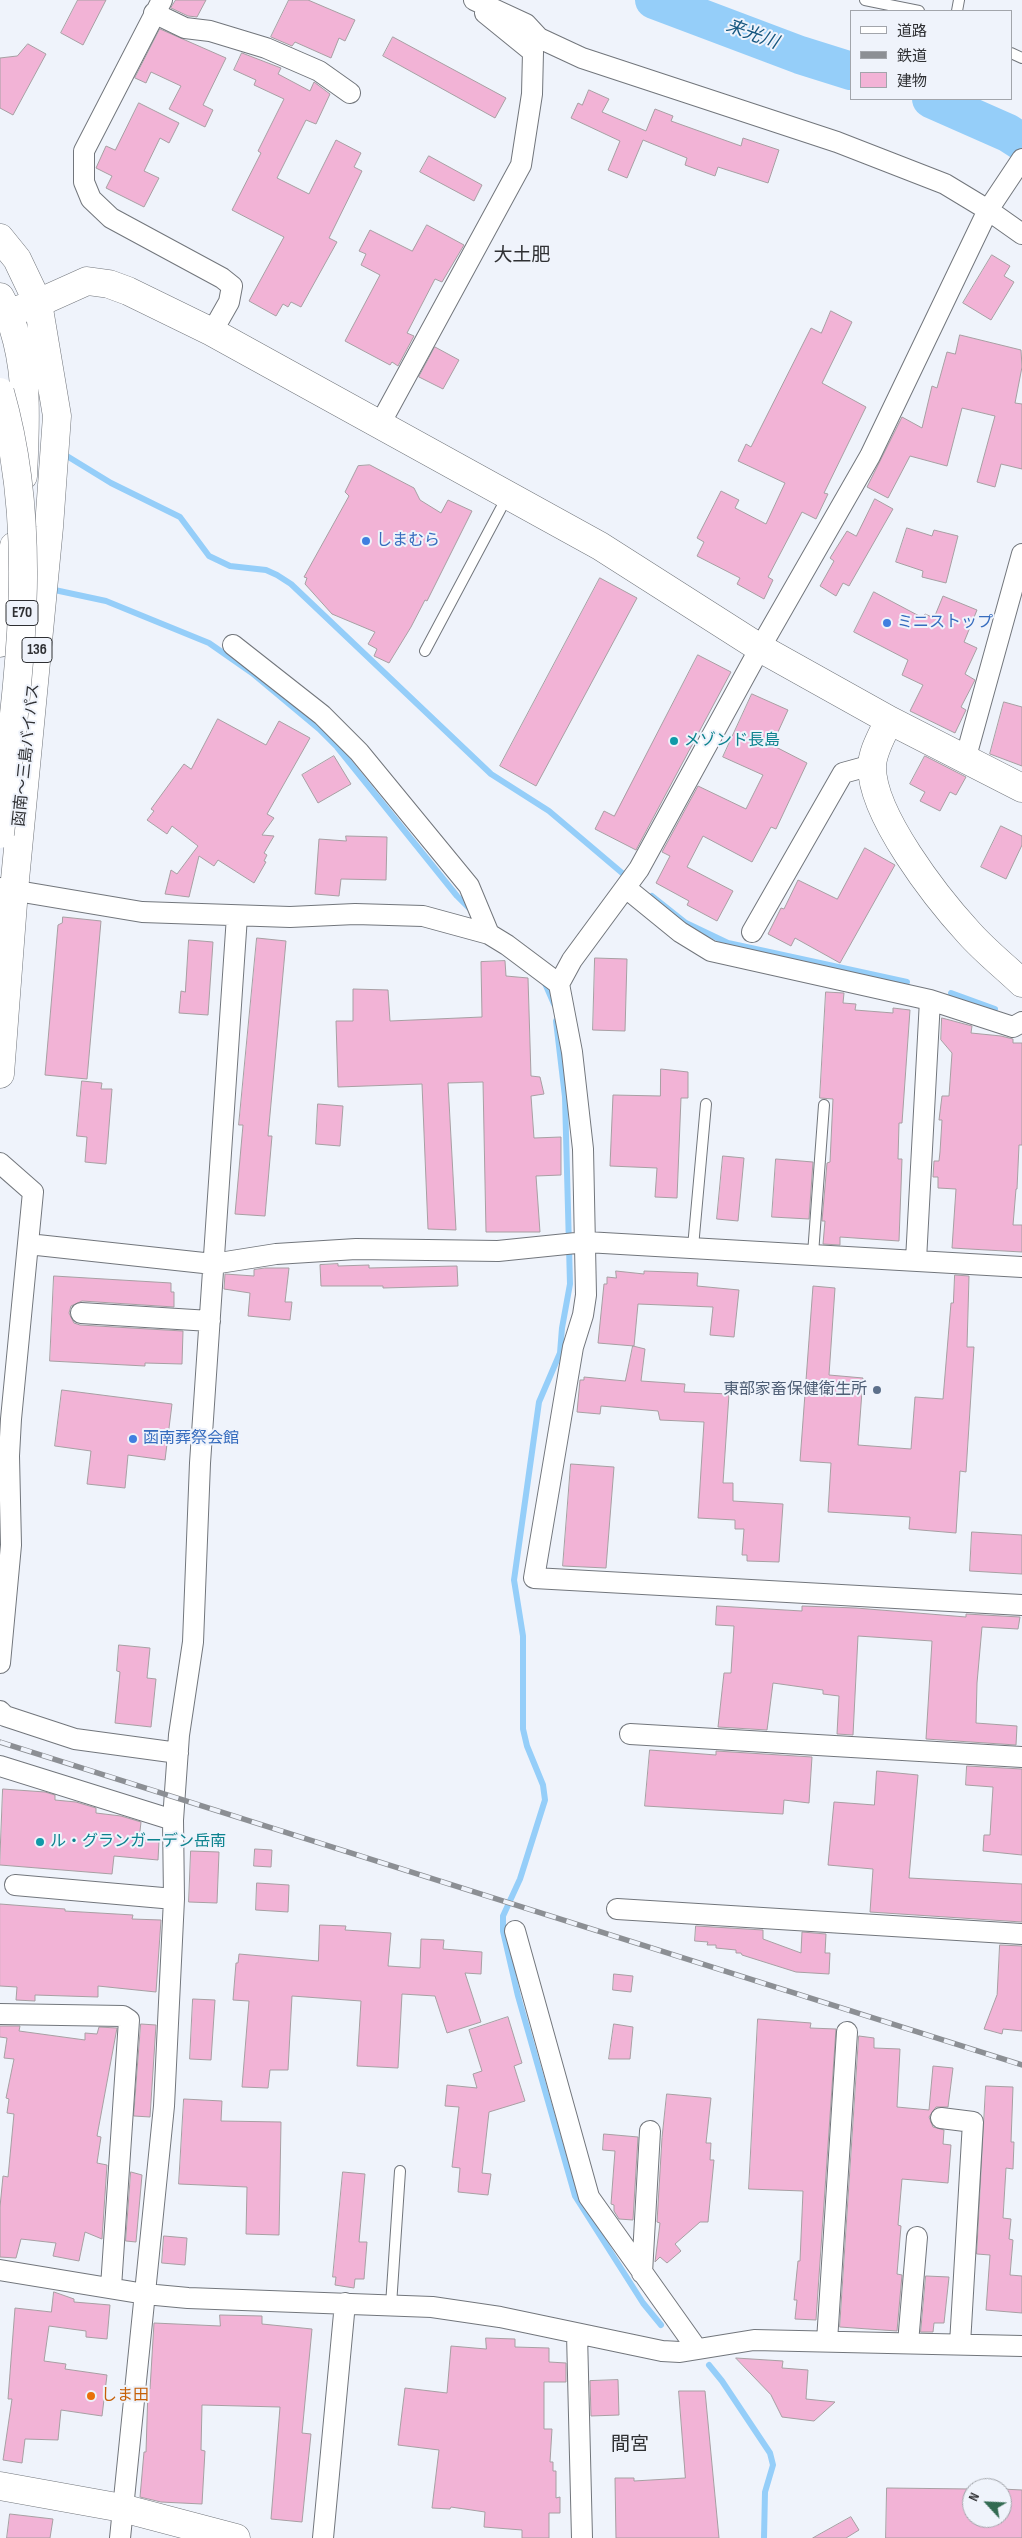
<!DOCTYPE html>
<html>
<head>
<meta charset="utf-8">
<style>
	body { margin:0 }
	#map { position:relative; width:1022px; height:2538px; overflow:hidden; background:#eff3fb; font-family:"Sofia Sans Condensed","Noto Sans JP",sans-serif }
	canvas { display:block }
	.legend { position:absolute; left:850px; top:10px; width:162px; height:90px; box-sizing:border-box; background:#eff3fb; border:1px solid #a2a5ab; margin:0; padding:6px 9px; list-style:none; font-size:15px; color:#2f3033 }
	.legend li { display:flex; align-items:center; gap:10px; height:25px }
	.legend b { width:25px; border:1px solid #a2a5ab }
	.north { position:absolute; left:962px; top:2478px; width:50px; height:50px; box-sizing:border-box; background:#eff3fb; border:1px solid #a2a5ab; border-radius:50%; rotate:295deg; font-size:14px; font-weight:700; line-height:20px; text-align:center; color:#2f3033 }
	.north::after { content:''; display:block; margin:auto; width:18px; height:22px; background:#336b52; clip-path:polygon(50% 0,100% 100%,50% 72%,0 100%) }
</style>
</head>
<body>
<div id="map">
<canvas width="1022" height="2538"></canvas>
<ul class="legend">
<li><b style="height:6px;background:#fff"></b>道路</li>
<li><b style="height:6px;background:#8c8f94"></b>鉄道</li>
<li><b style="height:14px;background:#f2b3d6"></b>建物</li>
</ul>
<div class="north">N</div>
</div>
<script>
const ctx = document.querySelector('canvas').getContext('2d');
ctx.lineJoin = 'round';
function strokePath(path, color, width, dash) { ctx.strokeStyle = color; ctx.lineWidth = width; ctx.lineCap = dash ? 'butt' : 'round'; ctx.setLineDash(dash || []); ctx.stroke(path); }
function fill(path, color) { ctx.fillStyle = color; ctx.fill(path, 'evenodd'); }
function drawText(font, color, halo, rows, align = 'center') {
  ctx.font = font + ' "Sofia Sans Condensed","Noto Sans JP",sans-serif'; ctx.lineWidth = 4; ctx.setLineDash([]); ctx.textBaseline = 'middle'; ctx.strokeStyle = halo; ctx.fillStyle = color; for (const [text, x, y, turn = 0] of rows) {
    ctx.save(); ctx.translate(x, y); ctx.rotate((+turn || 0) * Math.PI / 180); ctx.textAlign = isNaN(turn) ? turn : align; if (halo) ctx.strokeText(text, 0, 0); ctx.fillText(text, 0, 0); ctx.restore();
  }
}
strokePath(new Path2D(`
	M62,453L111,483L180,517L209,556L230,566L266,570L277,575L291,584L491,774L549,811L628,878
	M50,589L106,601L209,643L252,673L319,729L337,747L457,896L470,909
	M652,896L686,923L728,943L907,982
	M544,981L554,1004
	M951,993L995,1009
	M556,1021L565,1097L570,1284L562,1328L560,1353L539,1402L514,1580L523,1636V1729L527,1746L543,1785L545,1800L520,1879L503,1916V1931L518,1996L575,2196L643,2303L661,2325
	M709,2365L722,2381L770,2453L773,2465L765,2492L764,2538`), '#95cef9', 6);
strokePath(new Path2D(`
	M654,0L800,55L851,71
	M931,99L1008,133L1022,142`), '#95cef9', 38);
const building = new Path2D(`
	M78,0H106L83,45L61,33Z
	M176,0H206L197,17L188,16L171,8Z
	M289,0H308L355,20L345,41L339,38L331,58L295,42L292,46L271,37Z
	M160,29L226,58L203,105L213,110L205,127L169,109L181,86L151,72L146,83L135,78Z
	M393,37L506,98L495,118L383,56Z
	M28,44L46,54L13,115L0,108V58L17,56Z
	M242,53L281,68L278,74L310,91L314,82L330,94L316,124L306,120L277,178L309,194L336,140L361,153L354,167L362,171L329,238L337,242L301,307L291,302L288,307L283,304L276,316L249,301L284,237L232,210L261,153L258,151L284,99L254,85L256,80L234,70Z
	M589,90L609,99L602,112L646,131L655,109L673,116L671,121L741,146L743,138L779,150L768,183L718,167L715,176L685,165L687,158L643,140L627,178L608,170L620,141L571,118L578,103L582,105Z
	M139,103L179,123L169,143L160,138L144,171L159,178L144,207L106,188L112,176L96,168L106,146L115,150Z
	M429,156L482,185L474,201L420,172Z
	M427,225L464,245L442,282L435,279L407,333L414,336L398,366L392,362L390,365L345,341L380,275L361,265L366,254L359,251L370,230L412,251Z
	M992,255L1010,266L1004,276L1014,282L991,320L963,303Z
	M831,311L852,322L822,383L866,407L824,493L828,494L816,519L802,512L768,577L773,580L764,599L737,584L740,578L697,556L704,542L697,538L721,491L739,500L735,508L766,524L785,483L738,461L746,444L751,447L811,328L821,333Z
	M960,335L1021,350L1022,367L1015,403L1022,404V469L1001,464L995,487L977,482L995,416L962,408L947,466L910,456L888,498L867,487L902,417L922,428L932,386L937,388L947,352L955,354Z
	M435,347L459,360L443,389L419,377Z
	M370,465L414,488L420,500L441,513L448,500L472,511L427,601L425,600L411,627L389,663L374,656L377,649L368,644L375,632L332,614L305,584L307,578L304,577L349,496L345,492L358,466Z
	M875,499L893,509L849,586L843,583L836,596L820,586L834,561L830,558L847,531L856,536Z
	M907,528L932,536L934,530L958,536L946,583L922,577L923,571L896,562Z
	M600,578L637,598L536,786L500,766Z
	M874,592L923,618L925,614L934,618L943,596L977,610L964,642L977,648L965,674L975,680L961,707L966,710L955,733L910,711L923,685L902,675L908,660L854,632Z
	M698,655L731,672L636,850L595,829L604,811L614,816Z
	M752,694L788,710L772,745L807,763L776,829L771,827L752,862L703,836L687,867L733,891L717,921L687,905L689,901L656,883L670,856L662,852L698,786L746,809L763,775L723,757Z
	M1004,702L1022,707V766L990,754Z
	M218,719L266,745L279,721L310,738L267,814L274,818L262,835L274,836L264,853L267,855L264,861L266,862L254,883L218,860L214,866L199,856L189,897L165,894L171,870L177,874L198,846L172,826L167,834L147,820L154,811L151,809L184,764L191,769Z
	M334,756L351,784L318,803L302,775Z
	M925,756L966,777L956,795L950,792L940,811L920,801L925,792L910,784Z
	M1001,826L1022,836V845L1006,879L981,867Z
	M346,836L387,837L386,880L341,879L339,896L315,894L319,839L346,841Z
	M865,848L895,865L840,963L795,938L791,946L768,934L781,908L784,909L798,880L837,899Z
	M63,917L101,921L87,1079L45,1075L58,925L62,923Z
	M257,938L286,941L268,1136H272L265,1216L235,1214L243,1125H239Z
	M189,940L213,942L208,1015L179,1013L181,991L185,992Z
	M595,958L627,959L625,1031L593,1030Z
	M505,961L506,976L528,978L531,1076L540,1077L544,1094L531,1096L534,1138L561,1137V1175L536,1176L540,1232H486L483,1082L448,1083L456,1230L428,1229L422,1084L338,1087L336,1021H353V989L388,990L390,1021L482,1017L481,962Z
	M826,992L844,993L843,1003L856,1004L855,1010L893,1013V1008L910,1010L902,1123H899L898,1159H902L899,1241L840,1237V1245L823,1244L825,1221H822L827,1163L830,1162L833,1099L820,1098Z
	M942,1018L972,1026L971,1033L1001,1036L1013,1039V1043H1022V1145H1019L1017,1189H1016L1013,1225H1022V1252L952,1248L956,1189L938,1188V1177H933L934,1161H939L940,1152L942,1120H939L942,1096H949L952,1053L941,1040Z
	M661,1069L688,1072V1098H681L677,1198L655,1197L657,1168L610,1166L613,1095L660,1096Z
	M82,1081L102,1083L101,1089H112L106,1164L85,1162L87,1137L77,1136Z
	M318,1104L343,1106L340,1146L316,1144Z
	M723,1156L744,1158L738,1221L717,1219Z
	M776,1159L813,1162L809,1219L772,1217Z
	M338,1264V1266L369,1265V1268L457,1266L458,1286L383,1288V1286H321L320,1265Z
	M265,1268H289L285,1302H292L290,1320L248,1316L250,1293L224,1289L225,1274L254,1276V1270Z
	M616,1271L644,1274V1271L698,1273L697,1286L739,1290L734,1337L710,1335L713,1307L638,1304L634,1346L598,1343L604,1284H607V1277L616,1278Z
	M955,1275L969,1276L967,1347H974L966,1472L960,1471L956,1533L909,1529L910,1517L828,1512L831,1463L800,1461L813,1286L835,1288L829,1375L863,1378L858,1445L911,1449L915,1397L943,1399L951,1303H953Z
	M54,1276L171,1283V1292H174V1307L82,1301L71,1306L69,1313L74,1323L80,1325L183,1331L182,1364L145,1363V1366L50,1361Z
	M633,1346L645,1349L641,1381L685,1384L684,1392L729,1394L723,1483H733V1501L783,1504L779,1562L747,1561V1555H742L744,1529H735V1520L698,1518L704,1422L660,1420L658,1411L601,1406L600,1414L577,1412L580,1380H584V1377L625,1381Z
	M62,1390L172,1404L165,1460L128,1455L125,1488L87,1484L91,1451L55,1446Z
	M571,1464L614,1467L606,1568L563,1566Z
	M972,1532L1022,1535V1574L970,1571Z
	M717,1606L802,1611V1606L856,1608L966,1617V1614L1020,1617L1018,1629L982,1627L977,1683L976,1723L1017,1726L1016,1745L926,1739L932,1641L858,1636L853,1735L837,1734L839,1696L823,1694V1690L773,1683L767,1730L718,1727L724,1673H731L734,1626L716,1625Z
	M119,1645L150,1648L147,1678L156,1679L151,1727L115,1723L120,1672L117,1671Z
	M650,1750L716,1755V1751L812,1757L809,1803L784,1800L783,1814L645,1806Z
	M967,1766L1022,1769V1855L983,1851L984,1835H990L993,1787L966,1785Z
	M877,1771L918,1775L909,1878L1022,1884V1922L870,1912L873,1869L828,1865L834,1802L874,1805Z
	M3,1789L45,1792L55,1795V1800L76,1802L96,1808V1813L121,1816L141,1822L139,1840L159,1841L158,1860L114,1856L112,1874L0,1865Z
	M255,1849L272,1850L271,1867L254,1866Z
	M191,1851L219,1852L217,1903L189,1902Z
	M257,1883L289,1885L288,1912L256,1910Z
	M0,1904L65,1909V1911L133,1915L132,1919L161,1920L156,1992L98,1986V1997L35,1995V2001L16,2000L17,1987L0,1986Z
	M320,1925L346,1926L345,1930L391,1933L388,1966L420,1968L421,1939L444,1940L443,1949L482,1952L481,1974L465,1973L481,2022L447,2033L435,1996L402,1994L398,2068L357,2066L361,2001L292,1996L288,2070H270L268,2088L242,2087L249,2001L233,2000L236,1963H238L239,1954L318,1961Z
	M696,1926L763,1930V1939L801,1953L802,1932L826,1934L825,1953H830L829,1974L796,1972L742,1955L741,1953H736V1950L716,1948V1945H707L708,1942L695,1941Z
	M1000,1945L1022,1946V2031L1003,2029L1002,2034L984,2029L997,1995Z
	M614,1974L633,1976L631,1992L613,1990Z
	M193,1999L215,2000L211,2060L190,2059Z
	M508,2017L522,2063L514,2066L525,2101L489,2112L482,2173L491,2174L488,2195L458,2192L460,2168L452,2167L459,2107L445,2106L447,2085L477,2088L473,2074L482,2071L469,2030Z
	M758,2019L811,2023L810,2028L836,2029L816,2320L795,2319L797,2300H794L798,2261H800L803,2191L749,2189Z
	M141,2024L156,2025L150,2117L134,2116Z
	M614,2024L633,2027L630,2059H609Z
	M0,2026H20L19,2031L85,2040V2033L97,2034L99,2027L117,2028L97,2136L101,2137L97,2163L107,2165L102,2239L85,2232L79,2261L53,2256L56,2243L21,2239L16,2258L0,2257V2207L3,2176L8,2177L14,2114L7,2113L9,2099L6,2098L14,2059L4,2058L7,2038L0,2037Z
	M859,2036L874,2038V2048L900,2049L897,2107L929,2110L933,2066L953,2068L948,2107H936L929,2117L933,2127L944,2130L943,2144L951,2145L948,2183L902,2179L898,2225L901,2226L897,2274L902,2275L897,2331L840,2327Z
	M986,2086L1013,2087L1011,2142H1014L1013,2169L1006,2168L1003,2218L1011,2219L1009,2239L1013,2240L1010,2275L1022,2276V2313L986,2310L990,2255L977,2254Z
	M667,2094L711,2098L706,2143H711L710,2160H714L708,2222H700L675,2244L681,2251L667,2263L660,2257L655,2262L660,2223L657,2222L662,2138Z
	M184,2099L222,2101L221,2121L281,2122L279,2235L246,2234L247,2187L179,2184Z
	M604,2134L638,2137L633,2220L619,2219L614,2211V2205L611,2204L615,2151L603,2150Z
	M131,2172L142,2175L136,2242L126,2241Z
	M343,2172L365,2174L359,2242H367L364,2279H355L354,2288L335,2285L336,2277H333Z
	M164,2236L187,2238L185,2265L162,2263Z
	M926,2276L949,2277L944,2323H934L933,2332H921Z
	M54,2292L74,2299V2302L110,2305L107,2339L86,2337V2331L49,2326L44,2361L66,2364L65,2369L107,2375L102,2416L61,2410L58,2440L25,2439L22,2463L3,2460L12,2399H8L15,2308L51,2312Z
	M220,2315L262,2316V2324L312,2329L302,2433L311,2434L302,2522L271,2519L280,2407L202,2405L201,2450L205,2451L202,2504L161,2502L140,2497L144,2452H146L148,2389H150L154,2323L220,2326Z
	M486,2338L515,2339V2347L549,2348V2362L566,2363V2382H544V2429H552L550,2462H553V2471H556V2498L560,2497V2513H549V2538H522V2530L484,2527L485,2512L451,2507L450,2509L432,2508L439,2450L398,2445L405,2388L447,2393L451,2346L486,2349Z
	M736,2358L783,2361L782,2368L808,2370L806,2399L835,2402L814,2421L782,2417L771,2395Z
	M618,2380L619,2415L591,2416L590,2381Z
	M679,2391H705L719,2538H616L615,2478H634V2481L685,2478Z
	M887,2488L972,2489V2518H1002V2489L1022,2490V2538H886Z
	M10,2514L53,2519L50,2538H7Z
	M851,2517L859,2530L846,2538H813Z`);
fill(building, '#f2b3d6');
strokePath(building, '#a79fa3', 1);
const lane = new Path2D(`
	M865,0L919,11
	M957,11L959,0
	M1011,53L1022,58
	M425,651L507,497
	M693,1247L706,1104
	M813,1254L824,1105
	M391,2305L400,2171`);
const street = new Path2D(`
	M162,0L84,151V182L91,199L111,218L222,278L232,286L229,302L212,332
	M474,0L526,24L539,38L582,58L837,142L945,184L988,210L1022,234
	M154,13L185,28L210,31L266,48L319,71L350,93
	M1022,159L988,210L870,456L760,648L639,869L572,960L559,984L572,1052L583,1149L586,1295L583,1315L573,1347L534,1578L1022,1605
	M380,424L521,165L532,94L533,52L485,13
	M233,645L322,715L359,752L469,886L489,934
	M965,760L1022,554
	M0,888L142,912L290,917L355,914L423,916L489,934L507,945L559,984
	M626,888L680,932L711,951L930,1000L1013,1027L1022,1022
	M752,932L843,773L872,765
	M0,1163L33,1192L11,1419L9,1456L11,1545L0,1663
	M28,1244L213,1264L276,1254L356,1249L498,1251L586,1242L1022,1267
	M916,1260L930,1000
	M81,1313L210,1321
	M0,1711L5,1716L75,1739L178,1753
	M630,1734L1022,1757
	M0,1766L173,1820
	M15,1885L174,1899
	M617,1909L1022,1934
	M515,1931L589,2197L697,2349
	M0,2014L123,2016L129,2020L111,2287
	M941,2118L973,2122L960,2344
	M0,2270L145,2294L188,2298L432,2307L500,2317L662,2351L680,2352L754,2340L1022,2346
	M642,2273L650,2131
	M577,2334L582,2538
	M827,2341L847,2032
	M908,2343L917,2237
	M120,2538L164,2106L174,1899L173,1820L179,1735L193,1642L200,1463L237,916
	M323,2538L345,2303`);
const secondary = new Path2D(`
	M9,313L38,303L87,281L109,284L128,291L212,332L600,546L760,648L889,720L1022,788
	M889,720C883,734 872,751 872,767C872,815 936,897 969,933C985,951 1004,966 1022,983
	M0,2486L122,2508L236,2538`);
const highway = new Path2D(`
	M0,238L17,259L38,303L57,416L49,527L14,890L0,1074
	M0,297C30,350 26,417 23,476
	M0,643L14,546`);
strokePath(lane, '#72767c', 12);
strokePath(street, '#72767c', 22);
strokePath(secondary, '#72767c', 29);
strokePath(highway, '#72767c', 29);
strokePath(lane, '#fff', 10);
strokePath(street, '#fff', 20);
strokePath(secondary, '#fff', 28);
strokePath(highway, '#fff', 28);
const rail = new Path2D(`
	M0,1742L1022,2065`);
strokePath(rail, '#8c8f94', 5.5);
strokePath(rail, '#eff3fb', 4, [11]);
const highwayBridge = new Path2D(`
	M0,392C42,539 17,685 0,834`);
strokePath(highwayBridge, '#72767c', 29, []);
strokePath(highwayBridge, '#fff', 28);
for (const [x, y, r, color] of [
	[366,541,5,"#3f7fe0"],
	[887,623,5,"#3f7fe0"],
	[674,741,5,"#0f9aa8"],
	[877,1390,5,"#5c6f8a"],
	[133,1439,5,"#3f7fe0"],
	[40,1842,5,"#0f9aa8"],
	[91,2396,5,"#e8710a"]
]) { const dot = new Path2D(); dot.arc(x, y, r, 0, 2 * Math.PI); ctx.fillStyle = color; ctx.fill(dot); strokePath(dot, '#eff3fb', 2); }
for (const [x, y, w] of [
	[22,613,32],
	[37,650,30]
]) { const box = new Path2D(); box.roundRect(x - w / 2, y - 12.5, w, 25, 4); ctx.fillStyle = '#eff3fb'; ctx.fill(box); strokePath(box, '#2f3033', 1); }
drawText('bold 15px', '#2f3033', null, [
	["E70",22,613],
	["136",37,650]
]);
drawText('16px', '#366cbe', '#eff3fb', [
	["しまむら",376,541],
	["ミニストップ",897,623],
	["函南葬祭会館",143,1439]
], 'left');
drawText('16px', '#0d838f', '#eff3fb', [
	["メゾンド長島",684,741],
	["ル・グランガーデン岳南",50,1842]
], 'left');
drawText('16px', '#2f3033', '#eff3fb', [
	["函南～三島バイパス",27,755,-84]
]);
drawText('16px', '#4e5e75', '#eff3fb', [
	["東部家畜保健衛生所",867,1390]
], 'right');
drawText('16px', '#c56008', '#eff3fb', [
	["しま田",101,2396]
], 'left');
drawText('italic 18px', '#15567f', '#eff3fb', [
	["来光川",752,35,20]
]);
drawText('19px', '#2f3033', '#eff3fb', [
	["大土肥",522,256],
	["間宮",630,2445]
]);
</script>
</body>
</html>
